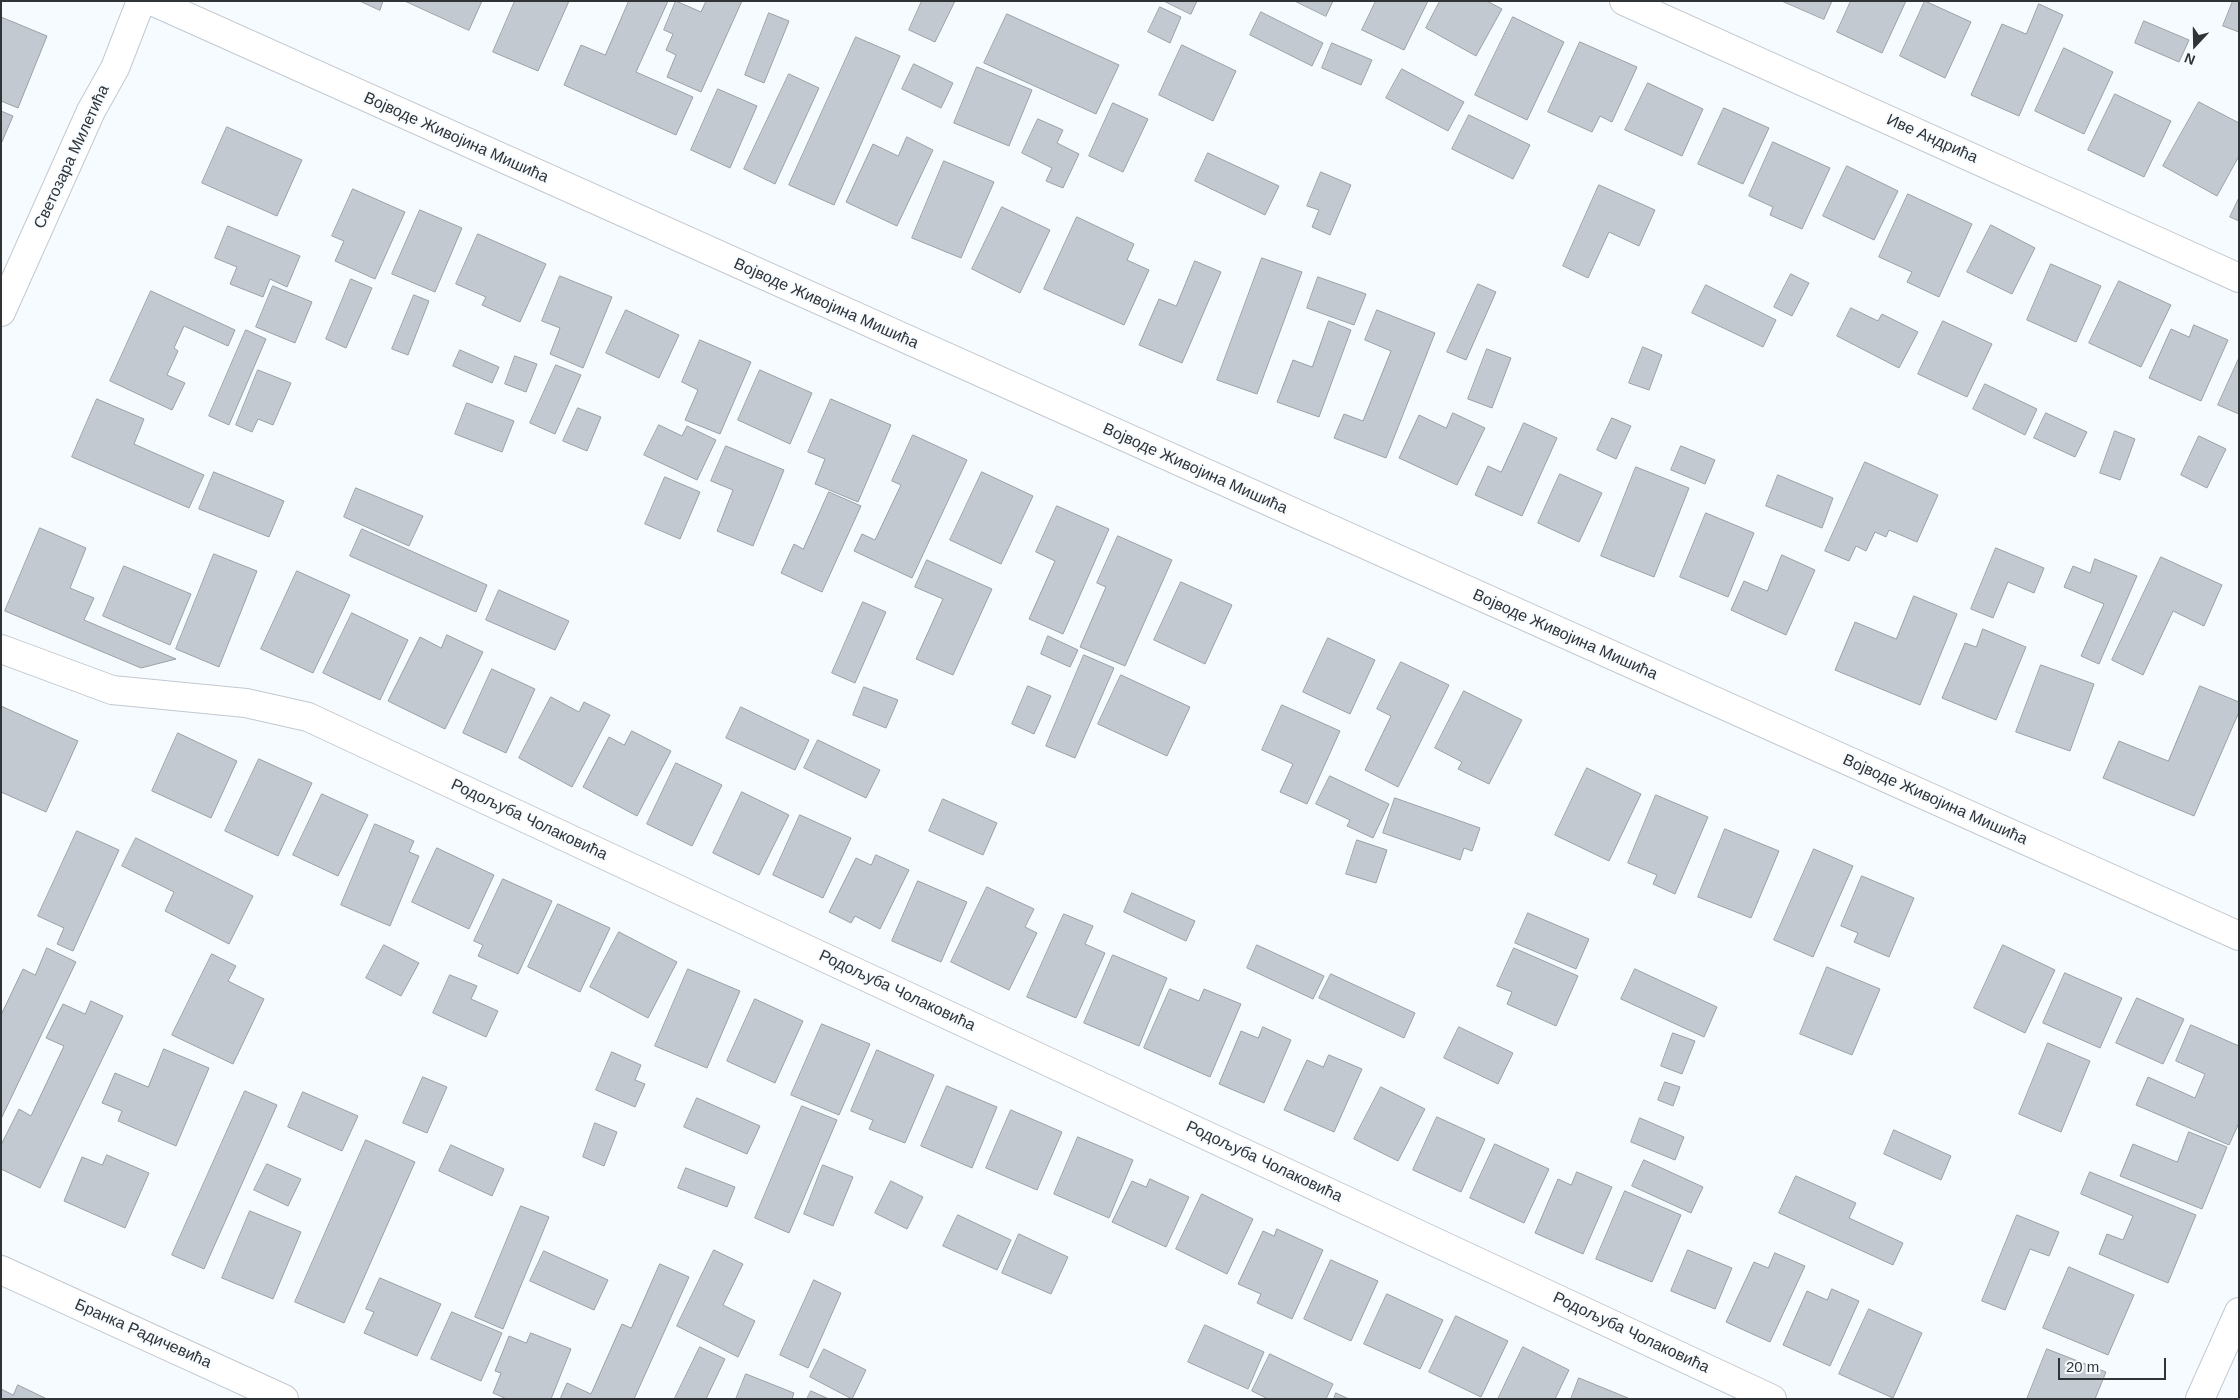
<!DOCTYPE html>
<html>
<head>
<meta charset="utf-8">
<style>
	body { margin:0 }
	#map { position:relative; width:2240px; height:1400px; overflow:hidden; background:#f6fbff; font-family:Arial,sans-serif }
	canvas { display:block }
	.frame { position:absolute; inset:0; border:2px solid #313437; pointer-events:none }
	.north { position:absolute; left:2170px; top:20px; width:50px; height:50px; -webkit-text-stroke:4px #f6fbff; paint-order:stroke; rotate:201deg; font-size:14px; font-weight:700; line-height:20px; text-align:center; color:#313437 }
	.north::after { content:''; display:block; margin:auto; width:18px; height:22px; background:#313437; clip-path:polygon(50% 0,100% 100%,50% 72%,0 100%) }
	.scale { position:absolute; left:2058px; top:1358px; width:108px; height:22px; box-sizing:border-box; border:2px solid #313437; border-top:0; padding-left:6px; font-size:15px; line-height:18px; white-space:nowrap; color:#313437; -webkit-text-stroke:4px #f6fbff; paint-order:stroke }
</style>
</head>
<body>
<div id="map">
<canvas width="2240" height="1400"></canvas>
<div class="frame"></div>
<div class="north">N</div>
<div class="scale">20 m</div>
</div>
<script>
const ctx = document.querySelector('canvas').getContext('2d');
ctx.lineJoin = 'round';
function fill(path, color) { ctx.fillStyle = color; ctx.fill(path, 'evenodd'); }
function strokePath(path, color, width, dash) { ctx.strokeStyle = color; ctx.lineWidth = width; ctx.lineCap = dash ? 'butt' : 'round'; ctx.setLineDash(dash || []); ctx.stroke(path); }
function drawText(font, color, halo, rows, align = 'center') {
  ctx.font = font + ' Arial,sans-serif'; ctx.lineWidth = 4; ctx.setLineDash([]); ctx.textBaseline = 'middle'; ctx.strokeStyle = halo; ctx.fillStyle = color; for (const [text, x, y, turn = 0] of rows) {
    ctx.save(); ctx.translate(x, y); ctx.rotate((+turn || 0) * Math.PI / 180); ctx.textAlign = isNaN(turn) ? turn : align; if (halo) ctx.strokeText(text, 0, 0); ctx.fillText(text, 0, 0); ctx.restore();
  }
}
const building = new Path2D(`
	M360,1H383L380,10Z
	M405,1H482L469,30Z
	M515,1H569L538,71L493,52Z
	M629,1H668L636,72L693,97L676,135L564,85L581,45L605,55Z
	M676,1L701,12L706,1H742L701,92L667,77L676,55L666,50L673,34L664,30Z
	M922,1H955L935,42L909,30Z
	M1164,1H1197L1191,14Z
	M1295,1H1333L1326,16Z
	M1376,1H1428L1404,50L1362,30Z
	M1440,1H1487L1502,9L1476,56L1426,28Z
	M1782,1H1832L1824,19Z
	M1851,1H1906L1882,53L1837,32Z
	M1925,1L1971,22L1945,78L1900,56Z
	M2233,1H2239V32L2223,26Z
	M2039,4L2063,15L2019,116L1971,95L2002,24L2026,34Z
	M1160,7L1181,17L1170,43L1148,32Z
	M1261,12L1323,43L1312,66L1250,35Z
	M769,13L789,21L764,83L745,75Z
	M1007,14L1119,65L1096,114L984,63Z
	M1,17L47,36L18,108L1,101Z
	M1513,17L1564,42L1527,120L1475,95Z
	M2144,21L2189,40L2179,62L2135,43Z
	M856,37L900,56L834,205L789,185Z
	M1580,42L1637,67L1612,122L1600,116L1592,132L1548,112Z
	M1332,43L1372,60L1361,85L1322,68Z
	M1182,45L1236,71L1213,121L1159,95Z
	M2064,48L2113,72L2084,134L2035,111Z
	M914,64L953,83L941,108L902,89Z
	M977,67L1032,90L1009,146L954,123Z
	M1402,69L1464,102L1448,131L1386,98Z
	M789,74L819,88L775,184L744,169Z
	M1648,83L1703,109L1682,156L1625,130Z
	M718,89L757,106L730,168L691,150Z
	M2115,94L2171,121L2144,177L2088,150Z
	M2199,102L2239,123V156L2217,196L2163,166Z
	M1113,103L1148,119L1123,172L1089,156Z
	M1724,108L1769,128L1743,184L1698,164Z
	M1,111L13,116L1,144Z
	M1469,115L1530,145L1513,179L1452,149Z
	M1038,119L1063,130L1057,143L1079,154L1063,188L1046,181L1052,168L1022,153Z
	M227,127L302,160L277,216L202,183Z
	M907,137L933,150L897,226L846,202L873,144L898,156Z
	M1773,142L1830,168L1802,229L1770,215L1773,207L1749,196Z
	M1208,153L1279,186L1265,215L1195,181Z
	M944,161L994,182L961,258L912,238Z
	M1847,166L1898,191L1874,240L1823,216Z
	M1321,172L1351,185L1330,235L1312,227L1319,210L1307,206Z
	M1599,185L1655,210L1639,246L1609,232L1588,278L1563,266Z
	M353,189L405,212L375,279L335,261L344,241L332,236Z
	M1908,194L1972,224L1939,297L1907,282L1912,272L1879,257Z
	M2239,198V221L2230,217Z
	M1002,207L1050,230L1020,293L972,269Z
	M420,210L462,228L435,292L392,274Z
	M1077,217L1134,244L1127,260L1149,270L1124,325L1044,289Z
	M1991,225L2035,248L2012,294L1967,272Z
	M228,226L300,256L287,287L270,279L263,297L230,284L237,267L215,258Z
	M478,234L546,264L520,322L482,305L486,297L456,284Z
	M1262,258L1302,272L1257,394L1217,380Z
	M1195,261L1221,272L1182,363L1139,345L1159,299L1176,306Z
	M2051,264L2101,286L2076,342L2027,320Z
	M1791,274L1809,283L1792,316L1774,307Z
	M560,276L612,297L583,368L550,354L560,328L542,321Z
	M1318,277L1366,294L1354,325L1307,308Z
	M351,279L372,288L346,348L326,339Z
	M2119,281L2171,305L2141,367L2089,343Z
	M1478,284L1496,292L1466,360L1447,352Z
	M1706,285L1776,320L1763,347L1692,313Z
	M273,286L312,302L295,343L256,327Z
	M151,291L235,330L228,346L184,326L174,348L178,351L167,375L185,383L172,410L110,381Z
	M414,295L429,301L408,355L392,349Z
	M1851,308L1878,321L1882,314L1918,332L1899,368L1837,336Z
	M626,310L679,335L659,378L606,353Z
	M1377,310L1435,333L1386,458L1334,438L1344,414L1363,421L1391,351L1365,340Z
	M1329,321L1351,330L1319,417L1277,402L1293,360L1312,367Z
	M1943,321L1992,344L1967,397L1918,374Z
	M2194,325L2228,340L2201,401L2149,378L2171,329L2189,337Z
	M246,330L266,339L229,425L209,416Z
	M700,340L751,362L720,434L685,420L698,390L682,382Z
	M1643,347L1662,355L1649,390L1629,383Z
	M1487,349L1511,358L1492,408L1468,399Z
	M460,350L499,367L492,383L453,366Z
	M515,356L537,364L526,392L505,384Z
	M2239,358V414L2218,405Z
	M556,365L581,375L555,434L530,423Z
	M258,370L291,383L273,425L258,419L252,432L236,425Z
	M760,370L812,393L790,444L738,420Z
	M1985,384L2037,409L2025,435L1973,409Z
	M97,399L144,419L134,444L204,475L189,508L72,457Z
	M831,399L891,425L858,502L815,484L825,459L808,452Z
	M467,403L514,421L502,452L455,434Z
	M578,408L601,417L587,451L563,441Z
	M1453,413L1485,428L1457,485L1399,458L1419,415L1446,428Z
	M2046,413L2087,432L2075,457L2034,438Z
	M1612,418L1631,426L1616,459L1597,450Z
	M1524,423L1557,438L1522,516L1475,495L1488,466L1501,472Z
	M659,425L682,436L687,426L716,440L697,480L644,455Z
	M2115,431L2135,439L2120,480L2100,473Z
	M913,435L967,460L912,578L854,551L862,534L875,540L901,485L892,481Z
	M2199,436L2226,449L2207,488L2181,475Z
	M726,446L784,470L753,546L717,531L733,490L711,481Z
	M1681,446L1715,460L1705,484L1671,470Z
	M1865,462L1938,495L1917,542L1889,530L1886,537L1875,532L1866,551L1856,546L1849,561L1825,551Z
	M1636,467L1689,488L1654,577L1601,556Z
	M214,472L284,501L269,537L199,509Z
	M982,472L1033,496L1001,564L950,540Z
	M1560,474L1602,493L1579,542L1538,523Z
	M1778,475L1833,498L1822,528L1766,506Z
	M665,477L700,492L680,539L645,524Z
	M356,488L423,516L409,546L344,517Z
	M829,492L861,506L822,592L781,573L794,544L803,549Z
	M1057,506L1109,529L1063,634L1029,619L1055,561L1036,552Z
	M1706,513L1754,533L1728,597L1680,577Z
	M40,528L86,548L70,588L94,598L84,620L176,659L141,668L5,611Z
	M362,529L487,585L476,612L350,556Z
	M1118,536L1172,560L1125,666L1080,647L1106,587L1097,583Z
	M1996,548L2044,568L2034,593L2008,582L1993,618L1971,609Z
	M214,554L257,571L219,667L176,649Z
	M1782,555L1815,570L1786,635L1731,610L1744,581L1767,591Z
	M2161,557L2222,585L2204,626L2173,611L2143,675L2112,660Z
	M2095,559L2137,576L2099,664L2081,656L2104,604L2064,587L2073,566L2090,573Z
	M927,560L992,589L953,675L916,659L943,599L915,587Z
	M124,566L191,594L170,645L103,616Z
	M297,571L350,595L313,673L261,649Z
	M1181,582L1232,605L1205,664L1154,640Z
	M499,590L569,621L555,650L486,620Z
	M1914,596L1957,614L1920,705L1835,670L1855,622L1896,639Z
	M863,602L886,612L855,683L832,673Z
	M352,613L408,640L380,700L323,673Z
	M1983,629L2026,647L1996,720L1942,698L1965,643L1976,647Z
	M447,635L483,652L445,729L388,701L420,637L441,648Z
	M1048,636L1078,650L1070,667L1041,654Z
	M1328,638L1375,660L1350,714L1303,692Z
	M1084,655L1114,668L1075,758L1046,746Z
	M1401,662L1449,685L1398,787L1365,770L1391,716L1377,709Z
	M2041,665L2094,684L2070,751L2016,732Z
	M492,669L535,689L506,753L463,733Z
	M1121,675L1190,707L1167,756L1098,724Z
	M1028,686L1051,696L1034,734L1012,724Z
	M2200,686L2239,702V712L2194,816L2103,778L2119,741L2168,761Z
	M864,687L898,700L886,728L853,715Z
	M1464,691L1522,720L1489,784L1458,769L1462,762L1435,748Z
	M551,697L579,712L584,702L610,715L572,787L519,758Z
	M1282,705L1340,731L1307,804L1280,792L1293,764L1262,750Z
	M1,706L78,741L46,812L1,792Z
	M741,707L809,740L795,770L726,738Z
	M632,731L671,751L637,816L583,787L609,737L624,745Z
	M178,733L237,761L211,818L152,791Z
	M818,740L880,770L866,798L804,768Z
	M259,759L312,783L278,856L225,831Z
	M676,763L722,785L692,846L647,824Z
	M1587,768L1641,794L1609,861L1555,835Z
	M1330,776L1389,804L1373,838L1347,826L1350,820L1316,804Z
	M742,792L789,815L759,875L713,853Z
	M322,794L368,815L338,876L293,855Z
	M1656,795L1708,817L1675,894L1653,884L1657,875L1628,863Z
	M1395,798L1480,828L1472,851L1464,848L1460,860L1383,833Z
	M943,799L997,823L983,855L929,831Z
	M800,815L851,838L823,898L773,875Z
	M375,824L414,841L409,852L419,856L390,926L341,905Z
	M1725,829L1779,851L1751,918L1698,897Z
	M77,831L119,850L73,951L57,944L64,928L38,916Z
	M136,838L253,896L229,944L165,911L174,892L122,866Z
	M1357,840L1387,850L1376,883L1346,874Z
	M437,848L494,875L469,929L412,902Z
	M1814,849L1853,866L1813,957L1774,940Z
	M876,855L909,870L880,929L855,916L851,923L829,912L856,858L871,865Z
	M1862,876L1914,898L1889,957L1854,942L1858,933L1841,926Z
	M503,879L552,901L518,974L478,956L483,945L474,941Z
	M918,881L967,902L941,962L892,941Z
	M987,887L1034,909L1025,927L1037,933L1009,990L951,962Z
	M1132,893L1195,921L1186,941L1124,912Z
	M558,904L610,928L580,992L528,967Z
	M1528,913L1589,939L1576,969L1515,943Z
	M1064,914L1093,926L1085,944L1105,953L1076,1018L1027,997Z
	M619,932L677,962L648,1018L590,987Z
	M384,945L419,963L401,996L366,978Z
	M1257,945L1324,976L1313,999L1247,968Z
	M2003,945L2055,970L2025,1033L1974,1008Z
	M47,948L76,962L1,1119V1015L23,969L35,975Z
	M1514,948L1578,976L1556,1026L1507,1004L1512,992L1497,986Z
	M212,954L236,966L228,981L264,999L233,1064L172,1035Z
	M1113,955L1167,978L1139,1046L1084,1023Z
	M1827,967L1880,989L1852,1055L1800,1034Z
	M688,969L740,991L707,1068L655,1046Z
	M1635,969L1717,1007L1704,1037L1621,999Z
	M2065,973L2122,998L2100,1048L2043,1023Z
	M1331,974L1415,1013L1404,1038L1319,998Z
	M450,975L477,986L471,999L498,1011L486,1037L433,1013Z
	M1170,989L1199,1001L1204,989L1241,1004L1210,1077L1144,1048Z
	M2137,998L2184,1019L2163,1064L2116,1043Z
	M755,999L803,1021L775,1083L727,1061Z
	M91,1001L123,1016L40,1188L1,1169V1145L19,1109L31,1116L64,1046L46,1038L63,1004L85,1014Z
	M822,1024L870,1044L839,1115L791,1095Z
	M2191,1025L2239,1046V1123L2229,1145L2136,1105L2148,1077L2195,1098L2205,1074L2176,1061Z
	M1263,1027L1291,1040L1264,1103L1219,1084L1241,1031L1258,1038Z
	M1459,1027L1513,1053L1498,1084L1444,1058Z
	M1673,1033L1695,1041L1682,1074L1661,1066Z
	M2048,1043L2090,1061L2061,1132L2019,1114Z
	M164,1049L209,1068L176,1146L118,1121L122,1111L102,1103L115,1073L148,1087Z
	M877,1050L934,1075L905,1143L869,1129L873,1120L851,1111Z
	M612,1052L641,1065L635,1080L645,1084L635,1107L596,1090Z
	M1329,1055L1362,1069L1334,1132L1284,1110L1307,1060L1323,1067Z
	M423,1077L447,1087L427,1133L403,1123Z
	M1665,1082L1680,1087L1673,1106L1658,1100Z
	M947,1086L997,1107L972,1168L921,1146Z
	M1381,1087L1425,1109L1398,1161L1354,1139Z
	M245,1091L277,1105L204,1269L172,1255Z
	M303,1092L358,1116L342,1151L288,1127Z
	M697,1098L760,1126L747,1154L684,1127Z
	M802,1106L837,1120L789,1233L755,1218Z
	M1011,1110L1062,1132L1037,1190L986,1168Z
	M1437,1117L1485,1139L1461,1192L1413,1170Z
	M1640,1118L1684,1137L1675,1160L1631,1142Z
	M595,1123L617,1132L604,1166L583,1157Z
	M1894,1130L1951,1156L1941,1180L1884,1154Z
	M2189,1132L2227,1147L2202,1209L2120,1176L2133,1144L2177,1162Z
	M1078,1137L1133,1160L1109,1218L1054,1194Z
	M366,1140L415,1162L344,1323L295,1302Z
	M1495,1144L1549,1169L1524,1223L1470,1198Z
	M451,1145L504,1169L492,1196L439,1171Z
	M107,1155L149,1173L125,1228L64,1201L82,1157L102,1165Z
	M1644,1160L1703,1187L1691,1213L1632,1186Z
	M267,1164L301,1179L288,1206L254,1190Z
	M823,1165L853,1177L833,1226L804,1214Z
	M686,1168L735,1187L727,1207L678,1188Z
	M1577,1172L1612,1187L1583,1254L1535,1233L1558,1179L1571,1185Z
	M2090,1172L2196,1215L2168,1283L2099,1254L2107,1234L2123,1240L2133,1216L2081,1194Z
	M1796,1176L1856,1203L1849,1218L1903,1243L1893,1265L1779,1213Z
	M1150,1179L1189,1197L1166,1247L1112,1222L1132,1181L1146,1187Z
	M891,1181L923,1197L907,1229L875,1213Z
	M1625,1191L1681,1215L1652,1282L1596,1259Z
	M1202,1194L1253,1219L1227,1274L1176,1249Z
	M521,1206L549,1217L503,1329L475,1317Z
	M250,1211L301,1232L273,1299L222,1278Z
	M958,1215L1011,1240L997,1270L943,1246Z
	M2017,1215L2059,1232L2049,1256L2030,1249L2005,1310L1982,1301Z
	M1277,1229L1323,1250L1292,1319L1257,1303L1261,1294L1238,1284L1263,1231L1274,1236Z
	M1019,1234L1068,1257L1051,1294L1002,1273Z
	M714,1250L743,1264L723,1305L755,1321L738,1357L677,1326Z
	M1688,1250L1732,1268L1715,1309L1671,1291Z
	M544,1251L608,1280L594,1310L530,1281Z
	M1775,1253L1805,1266L1770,1342L1726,1322L1754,1262L1768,1268Z
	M1331,1260L1378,1281L1351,1341L1304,1319Z
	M660,1264L689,1277L634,1399H560L567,1383L591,1394L622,1324L631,1328Z
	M2069,1267L2134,1295L2108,1355L2043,1328Z
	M380,1278L441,1304L417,1356L364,1333L374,1312L366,1309Z
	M814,1280L841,1293L808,1368L780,1355Z
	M1832,1289L1859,1301L1830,1366L1783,1345L1807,1291L1827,1300Z
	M1387,1294L1443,1320L1420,1369L1364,1344Z
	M1869,1309L1922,1333L1893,1398L1839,1374Z
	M452,1312L502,1333L481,1381L431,1359Z
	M1456,1316L1508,1341L1481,1397L1429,1372Z
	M1205,1325L1264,1352L1248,1389L1188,1362Z
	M531,1333L571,1349L551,1399H507L493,1393L501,1373L495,1371L509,1336L526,1343Z
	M700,1347L725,1359L706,1399H676L675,1398Z
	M1523,1347L1569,1370L1555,1399H1498Z
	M824,1349L866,1370L852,1399L810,1377Z
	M2047,1349L2106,1372L2095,1399H2027Z
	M1270,1354L1333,1384L1326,1399H1268L1252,1391Z
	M746,1374L794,1393L792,1399H736Z
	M1579,1378L1628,1398L1627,1399H1571Z
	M18,1385L47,1399H1V1389L13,1395Z
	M811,1391L829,1399H807Z
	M1336,1393L1349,1399H1334Z`);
fill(building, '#c2c9d0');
strokePath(building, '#9aa1a7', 1);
const street = new Path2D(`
	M152,1L2239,936
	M1624,1L2239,278
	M1,649L112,690L246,703L308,717L1772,1399
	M1,1270L284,1399
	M2200,1399L2239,1312`);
const secondary = new Path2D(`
	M1,312L91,111L115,68L141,1`);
strokePath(street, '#c1c9d0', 30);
strokePath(secondary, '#c1c9d0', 30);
strokePath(street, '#fff', 28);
strokePath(secondary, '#fff', 28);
drawText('16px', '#313437', '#f6fbff', [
	["Војводе Живојина Мишића",456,138,24],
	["Иве Андрића",1932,139,24],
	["Светозара Милетића",72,157,-65],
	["Војводе Живојина Мишића",826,304,24],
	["Војводе Живојина Мишића",1195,469,24],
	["Војводе Живојина Мишића",1565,635,24],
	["Војводе Живојина Мишића",1935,800,24],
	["Родољуба Чолаковића",529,820,25],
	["Родољуба Чолаковића",897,991,25],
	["Родољуба Чолаковића",1264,1162,25],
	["Родољуба Чолаковића",1631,1333,25],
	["Бранка Радичевића",143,1334,24]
]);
</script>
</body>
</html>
